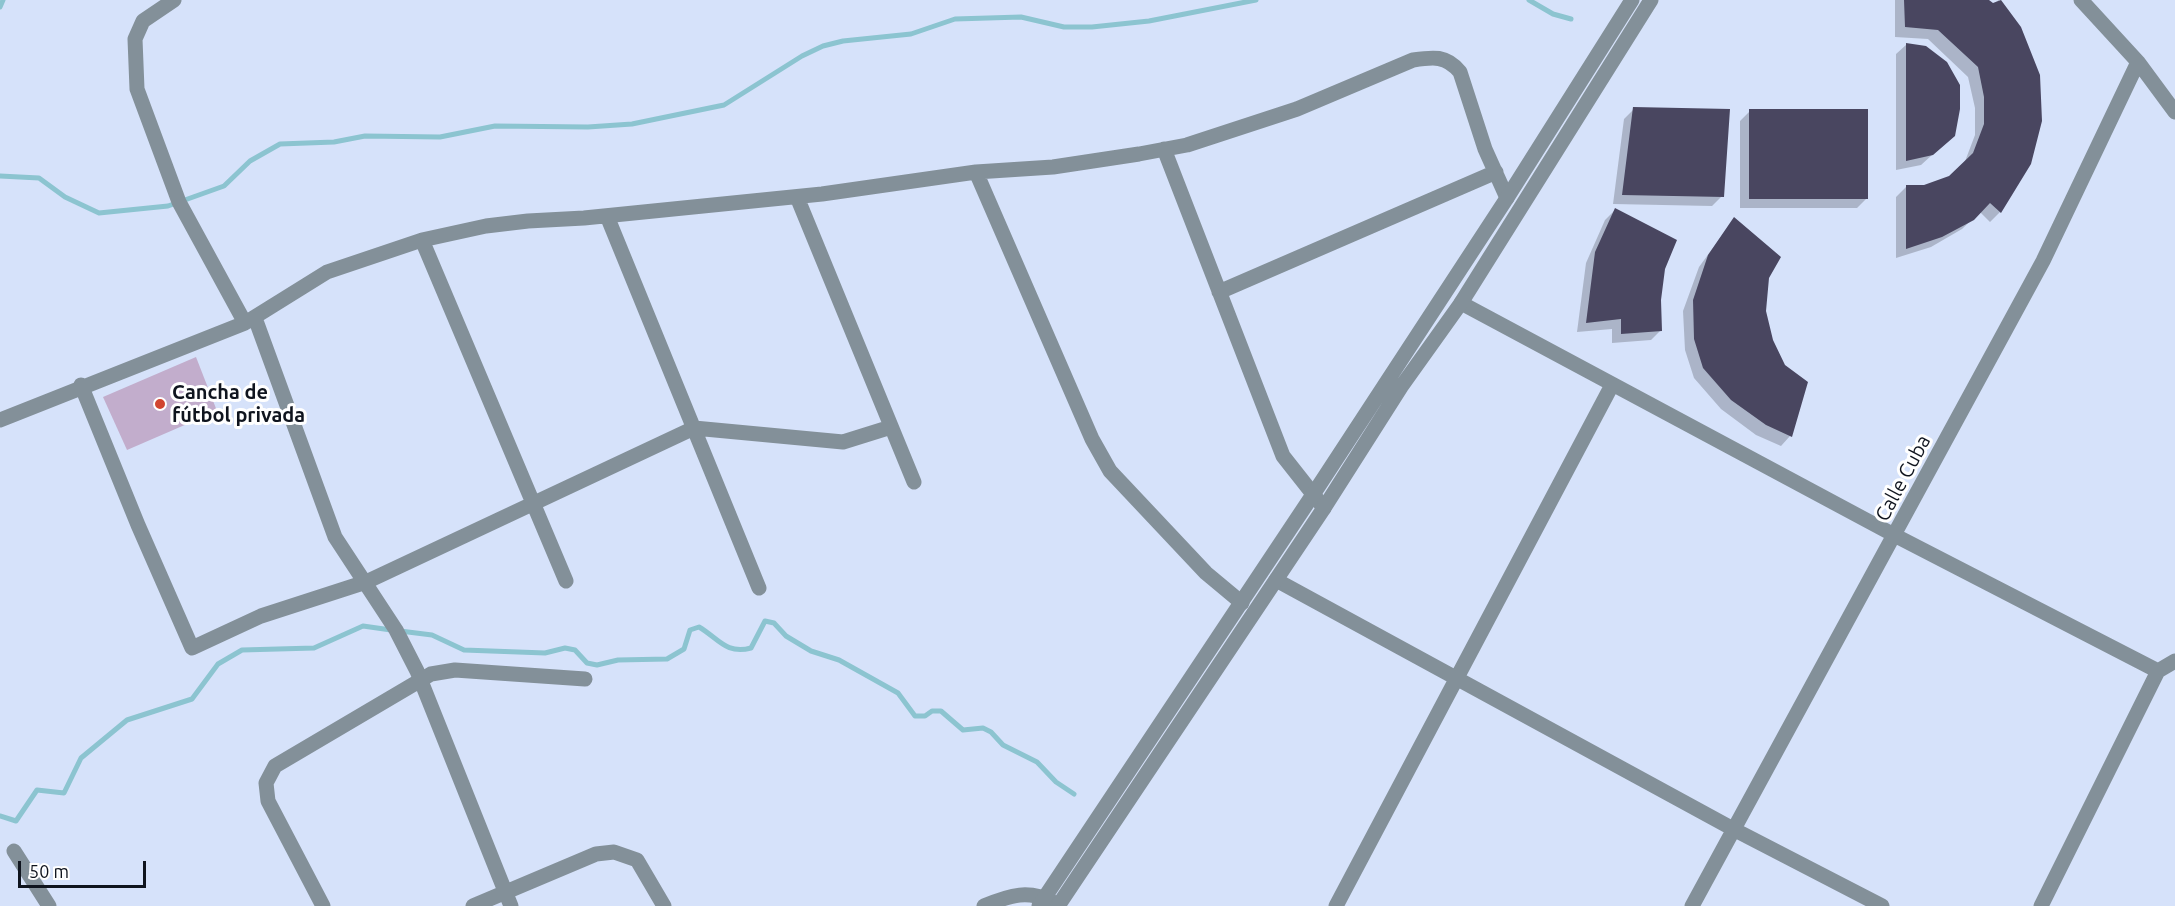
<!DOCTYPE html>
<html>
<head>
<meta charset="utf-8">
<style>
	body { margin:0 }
	#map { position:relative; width:2175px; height:906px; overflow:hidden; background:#d6e2fa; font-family:Ubuntu,sans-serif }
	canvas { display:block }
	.scale { position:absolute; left:18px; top:861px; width:128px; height:27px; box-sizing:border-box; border:3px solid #0f141e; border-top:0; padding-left:8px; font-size:18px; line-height:21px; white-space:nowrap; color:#0f141e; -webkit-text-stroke:4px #fff; paint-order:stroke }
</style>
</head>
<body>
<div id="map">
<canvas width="2175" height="906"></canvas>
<div class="scale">50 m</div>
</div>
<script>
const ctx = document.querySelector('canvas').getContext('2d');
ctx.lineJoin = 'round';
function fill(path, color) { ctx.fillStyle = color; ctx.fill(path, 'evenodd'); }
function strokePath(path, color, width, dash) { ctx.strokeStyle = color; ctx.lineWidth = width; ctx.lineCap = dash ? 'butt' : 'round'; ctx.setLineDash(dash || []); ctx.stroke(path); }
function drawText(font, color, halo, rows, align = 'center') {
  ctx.font = font + ' Ubuntu,sans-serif'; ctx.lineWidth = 6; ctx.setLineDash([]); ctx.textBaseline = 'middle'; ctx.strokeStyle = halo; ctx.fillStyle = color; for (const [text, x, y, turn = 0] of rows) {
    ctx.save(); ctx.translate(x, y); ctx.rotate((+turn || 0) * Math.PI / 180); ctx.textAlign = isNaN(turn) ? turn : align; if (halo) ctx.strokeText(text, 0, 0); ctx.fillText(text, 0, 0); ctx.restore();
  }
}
fill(new Path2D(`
	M196,357L217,411L127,450L103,397Z`), '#c2adcc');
fill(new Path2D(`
	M1895,0H1986L1993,4L1999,0L2020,28L2030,163L2000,212L1990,222L1980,212L1962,229L1931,247L1896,258V197L1906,187H1924L1950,177L1964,164L1975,135V108L1968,77L1928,39L1895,37Z
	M1906,45L1943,145L1921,165L1896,170V54Z
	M1634,109L1722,196L1712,206L1613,204L1624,119Z
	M1750,111L1867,198L1857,208H1740V121Z
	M1615,210L1664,268L1659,300L1661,330L1651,340L1612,343V329L1577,332L1586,263L1605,220Z
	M1734,219L1767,277L1764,311L1790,436L1781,446L1756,435L1721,409L1694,378L1685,350L1683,311L1699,267Z`), '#0003');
strokePath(new Path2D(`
	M1529,0L1553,14L1571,19
	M0,7L3,0
	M0,176L39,178L65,197L99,213L168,206L224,186L250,161L280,144L334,142L365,136L440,137L495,126L588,127L632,124L724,105L802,56L823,46L843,41L911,34L955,19L1021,17L1064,27H1092L1149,21L1256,0
	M400,631L432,635L464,650L545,653L565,648L575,650L587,663L597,665L618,660L667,659L684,649L690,630L699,627C718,638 726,655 751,648L765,621L774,623L786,636L811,651L839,660L898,693L915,716H925L932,711H941L963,730L983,728L991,732L1003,745L1037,762L1056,782L1074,794
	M0,816L16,821L37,790L64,793L81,758L127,720L192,699L218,664L242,650L314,648L363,626L391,630`), '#8cc4d0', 5);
fill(new Path2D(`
	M1904,0H1989L1993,3L2001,0L2021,27L2040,75L2042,121L2031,164L2001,213L1990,203L1974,220L1942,237L1906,249V185H1924L1949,176L1973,153L1984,124V97L1978,67L1938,30L1905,27Z
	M1906,43L1926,46L1947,62L1960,85V109L1955,136L1933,155L1906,161Z
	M1633,107L1730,109L1724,197L1622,195Z
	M1749,109H1868V199H1749Z
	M1615,208L1677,240L1665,269L1661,300L1662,331L1621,334V319L1586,323L1595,252Z
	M1734,217L1781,257L1769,278L1766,311L1773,340L1785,365L1808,382L1792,437L1766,425L1731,400L1703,368L1694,339L1693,300L1708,255Z`), '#494660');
strokePath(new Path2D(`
	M174,0L143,21L135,39L137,89L179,202L245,323
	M2081,0L2138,62L2175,112
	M1164,149L1283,456L1324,508
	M976,172L1092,439L1110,471L1206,573L1242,603
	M797,197L914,482
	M607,216L759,588
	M422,240L566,581
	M1219,292L1496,172
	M1461,303L1896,536L2158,671L2041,906
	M255,318L335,537L396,630L417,671L511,906
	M81,385L138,525L192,648L261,616L366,582L694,428L843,442L891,427
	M0,420L245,323L327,272L422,240L486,226L528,221L584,218L822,194L976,172L1053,167L1139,154L1187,145L1297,109L1413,60C1433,57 1446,55 1460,72L1485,149L1507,198
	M1276,580L1735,830L1882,906
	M2158,671L2175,661
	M14,851L49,906
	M323,906L268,801L266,783L275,766L431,674L455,670L585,679
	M473,906L596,854L614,852L637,860L664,906
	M984,906C1010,895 1029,889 1055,903
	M1336,906L1612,385
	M1692,906L2043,261L2138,62`), '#839099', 15);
strokePath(new Path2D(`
	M1039,906L1318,487L1507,198L1632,0
	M1058,906L1324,508L1401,387L1461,303L1651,0`), '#839099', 15);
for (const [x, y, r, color] of [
	[160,404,6,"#d14530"]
]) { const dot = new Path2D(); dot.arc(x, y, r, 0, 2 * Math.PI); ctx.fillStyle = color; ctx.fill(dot); strokePath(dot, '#fff', 2); }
drawText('bold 20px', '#0f141e', '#fff', [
	["Cancha de",172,392],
	["fútbol privada",172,415]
], 'left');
drawText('20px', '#0f141e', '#fff', [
	["Calle Cuba",1903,478,-62]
]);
</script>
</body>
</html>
